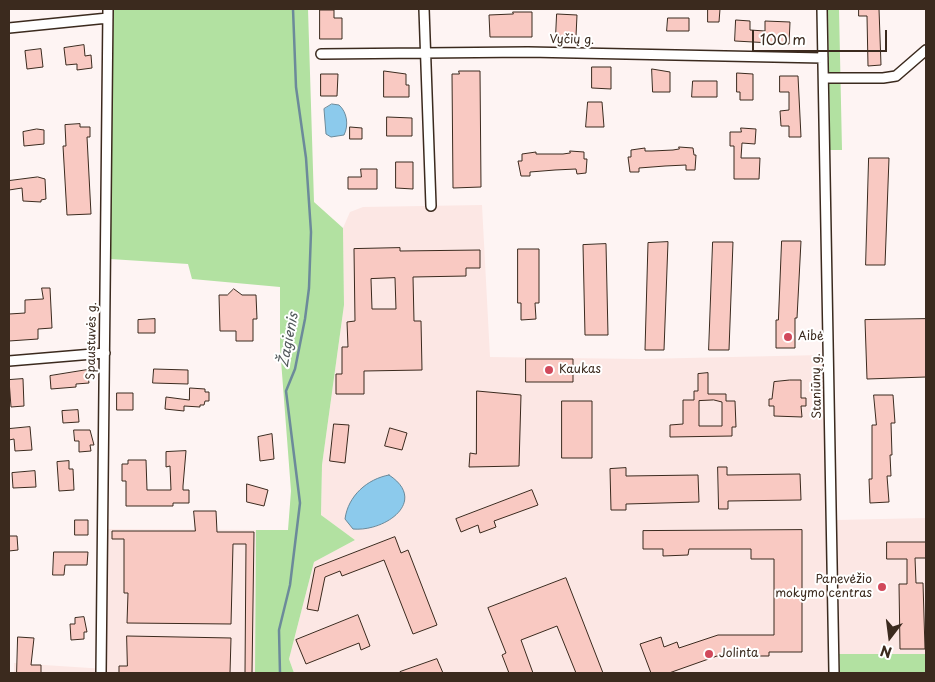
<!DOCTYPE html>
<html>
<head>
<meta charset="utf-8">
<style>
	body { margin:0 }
	#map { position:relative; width:935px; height:682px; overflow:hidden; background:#fef4f3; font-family:"Playpen Sans",sans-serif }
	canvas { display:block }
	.frame { position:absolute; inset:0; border:10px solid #3b2a1e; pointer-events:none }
	.north { position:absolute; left:865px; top:612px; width:50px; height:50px; -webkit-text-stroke:4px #fff; paint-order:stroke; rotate:195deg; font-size:14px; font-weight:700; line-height:20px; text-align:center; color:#3b2a1e }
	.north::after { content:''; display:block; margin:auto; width:18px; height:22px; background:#3b2a1e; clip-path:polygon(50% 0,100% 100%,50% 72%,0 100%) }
	.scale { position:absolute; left:752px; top:30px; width:135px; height:22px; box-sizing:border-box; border:2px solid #3b2a1e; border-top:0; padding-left:6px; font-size:15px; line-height:18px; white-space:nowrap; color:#3b2a1e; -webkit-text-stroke:4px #fff; paint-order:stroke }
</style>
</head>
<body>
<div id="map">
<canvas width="935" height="682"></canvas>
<div class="frame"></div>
<div class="north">N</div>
<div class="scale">100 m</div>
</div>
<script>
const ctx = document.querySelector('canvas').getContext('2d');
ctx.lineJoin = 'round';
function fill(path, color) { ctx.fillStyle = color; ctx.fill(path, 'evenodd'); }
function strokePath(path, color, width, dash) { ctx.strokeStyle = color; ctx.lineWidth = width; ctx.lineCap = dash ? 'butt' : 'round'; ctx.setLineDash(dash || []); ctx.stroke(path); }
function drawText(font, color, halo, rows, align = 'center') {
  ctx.font = font + ' "Playpen Sans",sans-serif'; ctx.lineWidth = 4; ctx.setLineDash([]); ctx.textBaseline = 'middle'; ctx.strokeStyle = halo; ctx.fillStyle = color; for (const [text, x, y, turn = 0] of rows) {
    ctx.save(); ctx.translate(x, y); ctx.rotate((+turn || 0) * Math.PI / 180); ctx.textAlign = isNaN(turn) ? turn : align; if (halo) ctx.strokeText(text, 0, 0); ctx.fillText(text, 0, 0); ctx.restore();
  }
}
fill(new Path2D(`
	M482,205L490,357L641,359L823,355L828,673H294L289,659L314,562L355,540L321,515L322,465L344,305L343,228L350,212L363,207Z
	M926,518V654H839L837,520Z
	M107,529L256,530L255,673H14V663L105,669Z`), '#fce7e4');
fill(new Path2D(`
	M113,9H308L314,202L343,228L344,305L322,465L321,515L355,540L314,562L289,659L294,673H255L256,530H288L291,491L280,347V287L192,279L188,264L110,259Z
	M828,9H839L842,150H830Z
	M839,654H926V673L840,672Z`), '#b2e1a1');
const water = new Path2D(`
	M332,104L339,105C347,112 349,125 344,135L331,137L326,134L324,109Z
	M389,475C429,501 385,532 353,529L345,519C348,496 367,479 389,475Z`);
fill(water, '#8ccaec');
strokePath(water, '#6c8a9a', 1);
strokePath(new Path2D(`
	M280,673L279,630L290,585L300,503L286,391L295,369L305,319L309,288L311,232L306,158L296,87L293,9`), '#6c8a9a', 2.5);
const building = new Path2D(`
	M708,9H720L719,22H708Z
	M859,9H879L881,65L868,66L867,16H859Z
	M320,10H334V18H342V39H320Z
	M513,12H532V37H490L489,15L513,14Z
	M557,14L577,15L576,36H556Z
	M668,18H689V31H667Z
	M736,20L750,21V30L765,31V21L790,22L789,44L735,41Z
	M84,45L85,56L91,55L92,68L77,70V64L66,65L64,48Z
	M41,49L43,67L27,69L25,51Z
	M592,67H611V89L592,88Z
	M652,69L670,72V92H653Z
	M384,71L406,74V85H409V97H384Z
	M459,71H480L481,187L453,188L452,74H459Z
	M737,73L753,74V100H740V92H737Z
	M321,74H338L337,96H321Z
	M780,76H798L801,137H789V126H781L780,111L789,110V92H780Z
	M693,81H717V97H692Z
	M588,102H602L604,127H586Z
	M387,117L412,118V136H387Z
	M80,124V127H90V137H87L91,214L67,215L63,146H66L65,125Z
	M350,127L362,128V139H350Z
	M741,128L756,129L755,144L742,143L741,158H760L759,179H734V146H730V132H741Z
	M37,129L44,130V144L24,146L23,132Z
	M679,147L693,148L694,155H696L695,170H686V165L665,166L639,168V172H630L628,157H631V150L645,148V151H652L673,150L679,149Z
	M570,151L584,152V159H587L586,173L577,174L576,169L555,170L530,172V176H521L518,161H522V154L536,152V154H563L570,153Z
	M869,158H889L885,265H866Z
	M396,162H413V189L396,188Z
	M361,169H377V189H348V177H361Z
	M38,177L45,179L46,199L41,200V202L23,201L22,188L9,190V181Z
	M782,241H801L797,318H795V348H776V320H778Z
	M668,242L664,350H645L648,243Z
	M713,242H733L729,350H709Z
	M606,244L608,335H585L583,245Z
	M400,248V251L480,250V268H466V276L413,277L414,321H421L422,370L364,371V394H336V374H342V347H348L347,322L355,321L354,249ZM395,278L396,309H372L371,279Z
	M518,249H539V303H535L536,319L521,320V303H518Z
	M42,288H50L52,328L38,329V339L9,341V314L25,313V300L43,299Z
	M234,289L242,295H256L257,319H253V341H236V331H220L219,295H227Z
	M155,319V333H138V320Z
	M926,319V377L867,379L865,320Z
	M526,359H573V382H526Z
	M154,369L188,370V384L153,383Z
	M87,370L89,383L76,384V387L51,389L50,376Z
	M708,373V394H726V401H735L736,427H732V436L670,437V425L683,424V400H694V391H698V374ZM714,400L722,402V426H699V401Z
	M23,379L24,406L11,407L9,380Z
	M790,380H801V398H806V406H801L802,417L774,416V406H769V399H772L774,382Z
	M190,388L205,389V392H209V401H205L204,405H200V407L184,406V411L165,409L166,397L189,400Z
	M477,391L521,395L519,466L469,467L470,453L476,454Z
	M117,393H133V410H117Z
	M874,395H893L895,423H891L892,455H890L891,476H887L889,502L870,503L869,479H872V425H876Z
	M562,401H592V458H562Z
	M78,410L79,422L63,423L62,411Z
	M334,424L349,425L345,463L330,461Z
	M30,427L32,450L15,451L14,439L9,440V429Z
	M390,428L407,433L402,450L385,446Z
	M74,430H90L94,445H90L91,451L79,452V441H75Z
	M272,434L274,459L260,461L258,437Z
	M186,451L183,486V490H189V503H173V506H126V481H122V464H128V460H146L147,490H171L170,466L166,467V452Z
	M69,461V469H73L74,490L59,491L57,462Z
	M718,467H727V475L800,474L801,500L728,501V509H719Z
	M626,468V476L698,475L699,502L626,504V510H611L610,469Z
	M35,471L36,487L13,488L12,473Z
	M247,484L268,490L264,506L247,502Z
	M532,490L538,505L494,521L496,527L480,533L478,525L461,532L456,519Z
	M194,511H216L217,532H254L252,673H245L246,544H233L231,624L127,623L128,593H124V539H112V531H195Z
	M75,520H88V535H75Z
	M802,530V652H769V656H717L669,673H651L640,644L661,637L664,647L677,642L679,648L718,635H774V559H751V549H689L688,555L663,556V549H643V531Z
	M9,536H17L18,550L9,551Z
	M395,537L401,553L408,550L437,625L413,634L384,560L342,576L340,571L325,577L318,611L307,609L315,568Z
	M887,542H926V558H915L916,583H923L925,649H900L899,584H907V559H887Z
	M54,552H88L87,565H65L64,575H53Z
	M566,578L603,673H576L557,626L521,640L533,673H509L502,655L506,653L488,608Z
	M358,615L370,646L361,650L359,643L306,664L296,640Z
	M84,617L87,632H84V639L71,640L70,624H75V618Z
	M127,636L231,638L230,673H119V666H127Z
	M18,637L34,638L31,665H41V673H17Z
	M437,659L443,673H400V672Z`);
fill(building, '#f9c9c2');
strokePath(building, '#3b2a1e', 1);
const street = new Path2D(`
	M424,9L431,206
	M822,9L834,673
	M9,28L108,18
	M321,54L528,52L823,58
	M824,78H883L896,76L926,50
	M9,361L105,353
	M101,673L108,9`);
strokePath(street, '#3b2a1e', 12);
strokePath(street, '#fff', 9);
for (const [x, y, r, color] of [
	[788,337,5,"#d1495b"],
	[549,370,5,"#d1495b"],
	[882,587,5,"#d1495b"],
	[709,654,5,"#d1495b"]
]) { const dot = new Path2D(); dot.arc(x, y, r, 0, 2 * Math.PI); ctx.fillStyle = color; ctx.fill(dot); strokePath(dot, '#fff', 2); }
drawText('12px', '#3b2a1e', '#fff', [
	["Vyčių g.",572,40,1],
	["Spaustuvės g.",92,341,-89],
	["Staniūnų g.",817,386,-91]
]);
drawText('12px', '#3b2a1e', '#fff', [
	["Aibė",798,337],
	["Kaukas",559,370],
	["Panevėžio",872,580,"right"],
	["mokymo centras",872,594,"right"],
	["Jolinta",719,654]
], 'left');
drawText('italic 14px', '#535a5c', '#fff', [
	["Žagienis",289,340,-79]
]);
</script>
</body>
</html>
